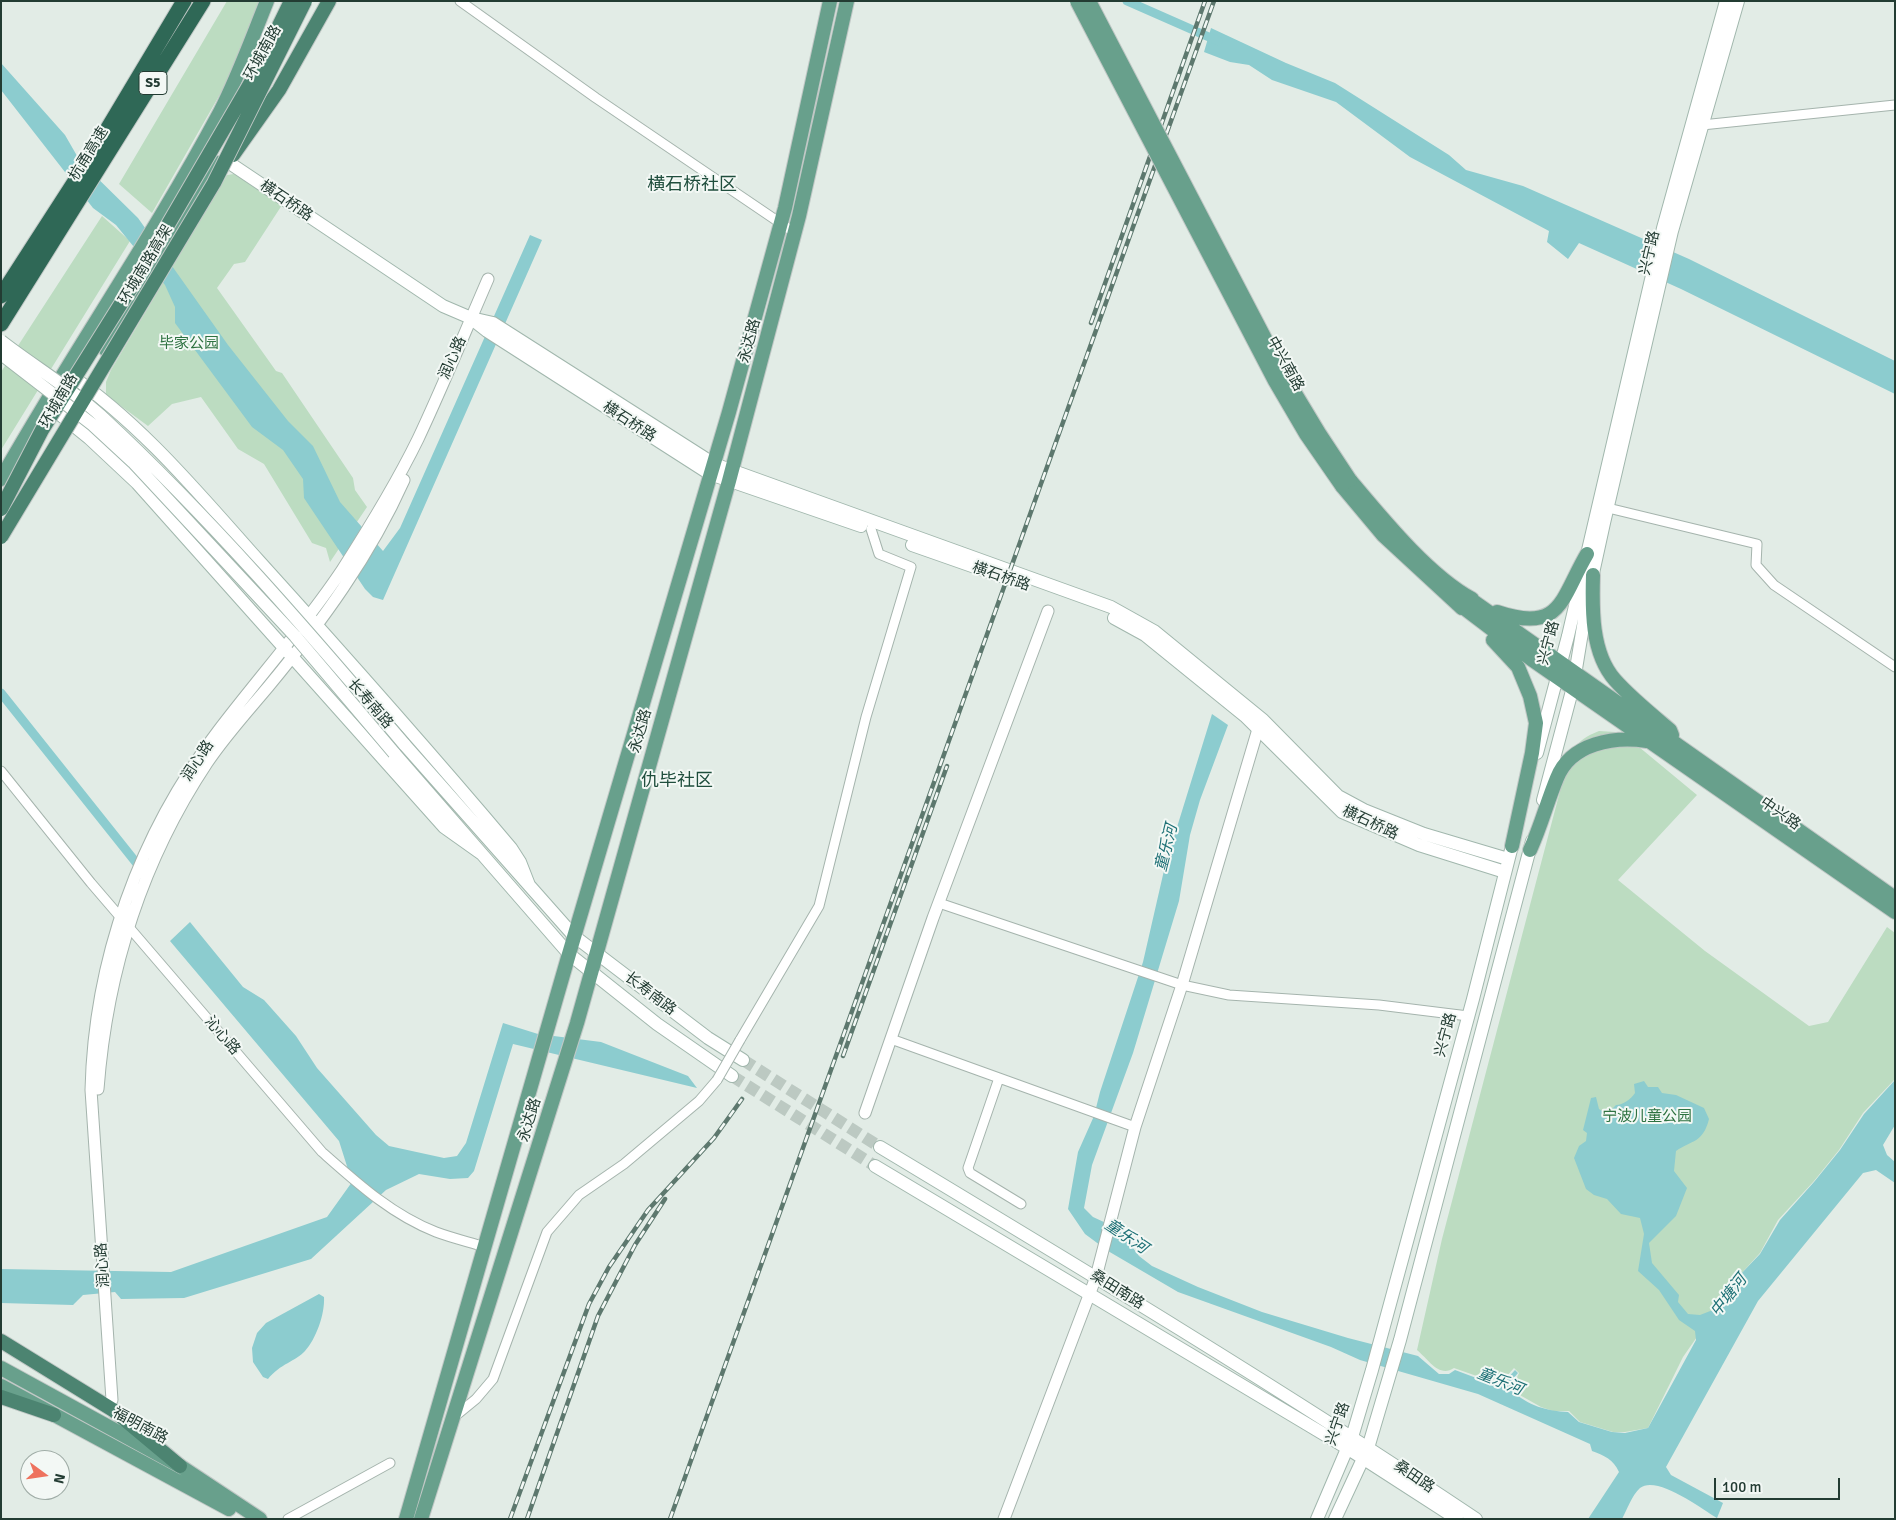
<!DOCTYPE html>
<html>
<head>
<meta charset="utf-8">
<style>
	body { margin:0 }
	#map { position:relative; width:1896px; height:1520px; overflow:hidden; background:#e2ece6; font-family:Signika,sans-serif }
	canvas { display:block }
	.frame { position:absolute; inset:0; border:2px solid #233c33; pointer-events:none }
	.north { position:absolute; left:20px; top:1450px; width:50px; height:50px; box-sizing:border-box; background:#f3f8f5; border:1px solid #a0ada7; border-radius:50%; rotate:104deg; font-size:14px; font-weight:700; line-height:20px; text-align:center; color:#233c33 }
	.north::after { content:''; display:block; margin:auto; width:18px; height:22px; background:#ee725e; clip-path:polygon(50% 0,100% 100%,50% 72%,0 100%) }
	.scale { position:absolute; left:1714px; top:1478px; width:126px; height:22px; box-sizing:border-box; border:2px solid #233c33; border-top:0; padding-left:6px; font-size:15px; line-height:18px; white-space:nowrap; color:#233c33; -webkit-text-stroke:4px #f3f8f5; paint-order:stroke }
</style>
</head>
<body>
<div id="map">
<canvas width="1896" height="1520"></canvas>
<div class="frame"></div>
<div class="north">N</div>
<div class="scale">100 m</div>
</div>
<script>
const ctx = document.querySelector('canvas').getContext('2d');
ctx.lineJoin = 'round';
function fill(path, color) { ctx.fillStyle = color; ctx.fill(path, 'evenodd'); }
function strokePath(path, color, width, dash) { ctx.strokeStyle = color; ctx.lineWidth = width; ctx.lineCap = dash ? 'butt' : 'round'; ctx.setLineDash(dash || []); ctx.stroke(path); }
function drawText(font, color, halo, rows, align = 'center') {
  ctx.font = font + ' Signika,"Noto Sans SC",sans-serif'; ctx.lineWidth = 4; ctx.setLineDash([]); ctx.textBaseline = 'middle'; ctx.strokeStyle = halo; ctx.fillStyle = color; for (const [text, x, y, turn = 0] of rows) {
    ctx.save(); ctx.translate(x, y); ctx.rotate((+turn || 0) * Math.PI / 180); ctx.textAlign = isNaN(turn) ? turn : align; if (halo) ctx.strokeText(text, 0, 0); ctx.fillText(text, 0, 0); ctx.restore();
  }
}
fill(new Path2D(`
	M227,1H261L223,89L152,213L119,184Z
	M234,174L282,205L245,262L234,264L217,288L276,371L282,373L353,478L355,490L367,507L330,562L326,548L312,543L264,464L238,449L201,397L172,404L148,426L106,395V382L111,370L227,175Z
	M102,216L130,241L1,450V372Z
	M1599,731L1615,732L1633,742L1697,795L1618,880L1705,951L1809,1026L1828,1022L1887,927L1895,933V1079L1863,1113L1839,1150L1814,1181L1778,1220L1760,1253L1728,1288L1722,1301L1683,1357L1648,1428L1625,1432H1613L1580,1422L1569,1411H1553L1541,1407L1518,1394L1513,1386L1519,1373L1514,1368L1505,1378L1488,1380L1454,1368C1439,1378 1429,1360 1417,1350L1442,1239L1564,776C1573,751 1573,741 1599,731Z`), '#bcdcc1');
fill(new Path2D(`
	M1211,28L1286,63L1335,83L1449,155L1466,170L1523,186L1689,259L1895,361V394L1681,289L1579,243L1568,259L1547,242L1549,231L1410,157L1336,102L1272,80L1249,65L1230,62L1204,52Z
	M1,63L65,135L80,161L138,218L228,345L288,421L313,446L340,502L383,551L400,528L530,235L542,240L383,600L373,597L365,589L304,498L303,479L283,450L252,427L175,323V307L165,285L116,225L93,208L1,90Z
	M1212,714L1228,725L1200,800L1190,835L1179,901L1133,1053L1092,1165L1084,1208L1093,1217L1119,1229L1139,1256L1152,1266L1198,1287L1262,1312L1348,1338L1418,1356L1439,1374H1449L1455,1370L1487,1382L1506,1380L1515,1370L1518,1373L1513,1379L1512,1390C1527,1406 1548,1411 1568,1412L1579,1422L1612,1432L1625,1433L1648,1428L1696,1340L1695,1331L1679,1320L1659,1290L1638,1271L1644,1234L1640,1218L1621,1214L1607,1199L1594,1195L1586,1189L1574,1158L1579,1146L1586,1141L1587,1133L1583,1130L1591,1098L1596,1097L1599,1109L1607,1114L1616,1105C1623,1105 1631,1099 1635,1093L1634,1084L1644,1081L1648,1087H1658L1662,1093L1676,1095L1704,1108L1709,1119C1703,1143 1692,1140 1676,1151L1674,1171L1687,1188L1676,1216L1649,1243L1652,1263L1679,1295L1678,1302L1688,1314L1700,1315L1718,1308L1737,1278L1760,1254L1780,1220L1814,1182L1840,1150L1864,1114L1895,1080V1125L1883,1145L1887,1155L1895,1162V1183L1876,1170L1863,1173L1758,1301L1666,1467L1671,1475L1723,1503L1717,1518C1700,1508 1657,1475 1640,1488C1632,1495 1627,1510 1622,1519H1588L1619,1472C1613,1459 1605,1456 1592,1451L1590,1444L1478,1394L1360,1360L1331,1347L1178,1292L1108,1251L1085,1234L1068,1209L1078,1152L1094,1116L1100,1092L1143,962L1165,866Z
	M190,922L243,987L264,1000L296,1036L317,1068L376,1135L389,1146L444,1158L457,1156L466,1143L503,1023L538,1034L601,1042L688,1076L697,1088L513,1044L474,1171L468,1178L450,1179L419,1174L386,1190L311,1259L184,1298L121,1299L115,1292L83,1295L73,1305L1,1303V1269L171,1272L327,1217L352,1182L339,1141L170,941Z
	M319,1294L324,1297C325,1314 316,1339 305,1351C296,1361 280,1364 268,1379L263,1377L253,1362L252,1348L257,1333L266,1323Z`), '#8ccccf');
strokePath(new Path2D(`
	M1127,1L1218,41
	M1,693L142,870`), '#8ccccf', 9);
strokePath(new Path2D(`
	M743,1060L880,1147
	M732,1076L875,1166`), '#bcc9c2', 12, [12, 6]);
const minor = new Path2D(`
	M460,1L596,98L795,233
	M1702,125L1895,105
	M1608,508L1757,544L1756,565L1774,585L1895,667
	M1,771L91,883L322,1152C357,1183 392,1215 436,1232C452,1238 469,1242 485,1247
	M939,903L1182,985L1229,995L1379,1005L1468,1016
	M891,1039L1135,1127
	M740,1040L819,906L866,717L911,567L879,554L871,529
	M999,1078L968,1168L970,1173L1021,1204
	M454,1417L476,1399L493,1379L547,1232L579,1195L624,1164L699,1101L717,1080
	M288,1519L390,1463`);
const tertiary = new Path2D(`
	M98,1089C107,973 142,861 207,763C225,736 247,712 268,687C321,623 370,556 404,480
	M865,1113L933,918L1048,611
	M112,1400L91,1090C94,961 139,834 218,731C259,677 304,627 342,570C369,528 396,484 418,439C443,386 465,332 488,279
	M1004,1519L1096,1277L1135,1127L1182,985L1258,729`);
const secondary = new Path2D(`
	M228,162L443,306L471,318L493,323L714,464L1111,607L1154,631L1263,720L1338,796L1364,810L1424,834L1508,859
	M473,320L487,331L710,474L861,526
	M67,373C142,424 199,494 259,561C344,655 429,751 511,848L520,862L529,885
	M47,404L89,438L137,483L444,827L482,854
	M912,545L1009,579
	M1114,618L1145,635L1245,716L1342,812L1419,845L1505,872
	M404,744L574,936L708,1038L743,1060
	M394,753L569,954L657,1024L732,1076
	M1537,753L1568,636L1663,228L1726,1
	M1543,800L1573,687L1588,596L1604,523L1672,231L1738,1
	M880,1147C1081,1268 1282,1389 1476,1519
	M875,1166L1347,1448L1457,1519
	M1317,1519L1352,1437L1372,1370L1473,999L1514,838
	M1335,1519L1368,1448L1400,1340L1532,841`);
const primary = new Path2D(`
	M106,350L164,248L218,163
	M1,479C71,355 153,238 220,112C238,77 252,38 267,1
	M1350,480C1382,518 1428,575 1472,599
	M1342,486L1383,535L1462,608
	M1593,575C1592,608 1591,653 1615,680C1631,698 1651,714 1670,730L1672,735
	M1463,594L1895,898
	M1456,602L1531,659L1895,912
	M1497,612C1562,634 1561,598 1587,554
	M1493,640L1518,667L1530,696L1536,723L1532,753L1512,846
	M1530,850C1541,826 1547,802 1557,778C1571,743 1614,736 1647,741
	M1,1368L180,1466L260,1519
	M1,1386L229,1509
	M406,1519L569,954L729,412L785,208L830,1
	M421,1519L577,1023L729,481L799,216L847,1`);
const trunk = new Path2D(`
	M233,155L279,90L329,1
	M1,1341L113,1410L180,1466
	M1,1397L54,1415`);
const motorway = new Path2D(`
	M1,296L90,158L184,1
	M1,324L203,1`);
strokePath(minor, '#a5b4ad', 11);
strokePath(tertiary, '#a5b4ad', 13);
strokePath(secondary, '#a1b7ad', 14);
strokePath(primary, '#c1c8c6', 16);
strokePath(trunk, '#c1c8c6', 16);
strokePath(motorway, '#c1c8c6', 17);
strokePath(minor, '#fff', 9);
strokePath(tertiary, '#fff', 11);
strokePath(secondary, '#fff', 12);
strokePath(primary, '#68a08c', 14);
strokePath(trunk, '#4c8471', 14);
strokePath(motorway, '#2f6856', 15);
const rail = new Path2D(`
	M1091,323L1205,1
	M843,1056L947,766
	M510,1519L589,1304L609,1267L648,1210L714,1138L742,1099
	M527,1519L598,1316L635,1245L665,1199
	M670,1519L1214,1`);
strokePath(rail, '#5d786e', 4.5);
strokePath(rail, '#f3f8f5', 2.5, [8]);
const minorBridge = new Path2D(`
	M717,1080L740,1040`);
const secondaryBridge = new Path2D(`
	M1,341C33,366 72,389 101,416C210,517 308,631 404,744
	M1,354L93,425L133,462L295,636L394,753`);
const primaryBridge = new Path2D(`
	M1077,1L1275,381L1306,434L1342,486
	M1089,1L1284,375L1319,433L1350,480`);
const trunkBridge = new Path2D(`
	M1,509L42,430L134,283L254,77L291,1
	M1,537L214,183L305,1`);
strokePath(minorBridge, '#a5b4ad', 11, []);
strokePath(secondaryBridge, '#a1b7ad', 14, []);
strokePath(primaryBridge, '#c1c8c6', 16, []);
strokePath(trunkBridge, '#c1c8c6', 16, []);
strokePath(minorBridge, '#fff', 9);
strokePath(secondaryBridge, '#fff', 12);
strokePath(primaryBridge, '#68a08c', 14);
strokePath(trunkBridge, '#4c8471', 14);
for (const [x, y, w] of [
	[153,83,28]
]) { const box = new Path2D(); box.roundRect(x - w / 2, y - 11.5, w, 23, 4); ctx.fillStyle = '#f3f8f5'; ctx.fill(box); strokePath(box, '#233c33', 1); }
drawText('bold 14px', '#233c33', null, [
	["S5",153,83]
]);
drawText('15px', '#233c33', '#f3f8f5', [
	["环城南路",263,53,-61],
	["杭甬高速",89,154,-58],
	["横石桥路",286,201,34],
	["兴宁路",1650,253,-77],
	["环城南路高架",146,265,-59],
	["永达路",750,341,-75],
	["润心路",453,358,-66],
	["中兴南路",1285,364,61],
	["环城南路",59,401,-60],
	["横石桥路",629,422,33],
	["横石桥路",1001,577,19],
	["兴宁路",1549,643,-75],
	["长寿南路",370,704,49],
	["永达路",641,731,-74],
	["润心路",198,761,-57],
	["中兴路",1780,814,35],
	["横石桥路",1370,823,25],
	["长寿南路",650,994,37],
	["兴宁路",1446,1035,-75],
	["沁心路",222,1036,49],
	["永达路",530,1120,-73],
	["润心路",103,1265,-94],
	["桑田南路",1117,1290,32],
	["兴宁路",1338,1424,-71],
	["福明南路",140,1426,28],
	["桑田路",1414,1477,34]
]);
drawText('15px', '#2e7241', '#f3f8f5', [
	["毕家公园",189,344],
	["宁波儿童公园",1647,1117]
]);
drawText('italic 16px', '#1e7176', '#f3f8f5', [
	["童乐河",1167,848,-76],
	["童乐河",1126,1237,34],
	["中塘河",1729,1296,-52],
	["童乐河",1500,1382,22]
]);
drawText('18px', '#1f4e3d', '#f3f8f5', [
	["横石桥社区",692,185],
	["仇毕社区",677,781]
]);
</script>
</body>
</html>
